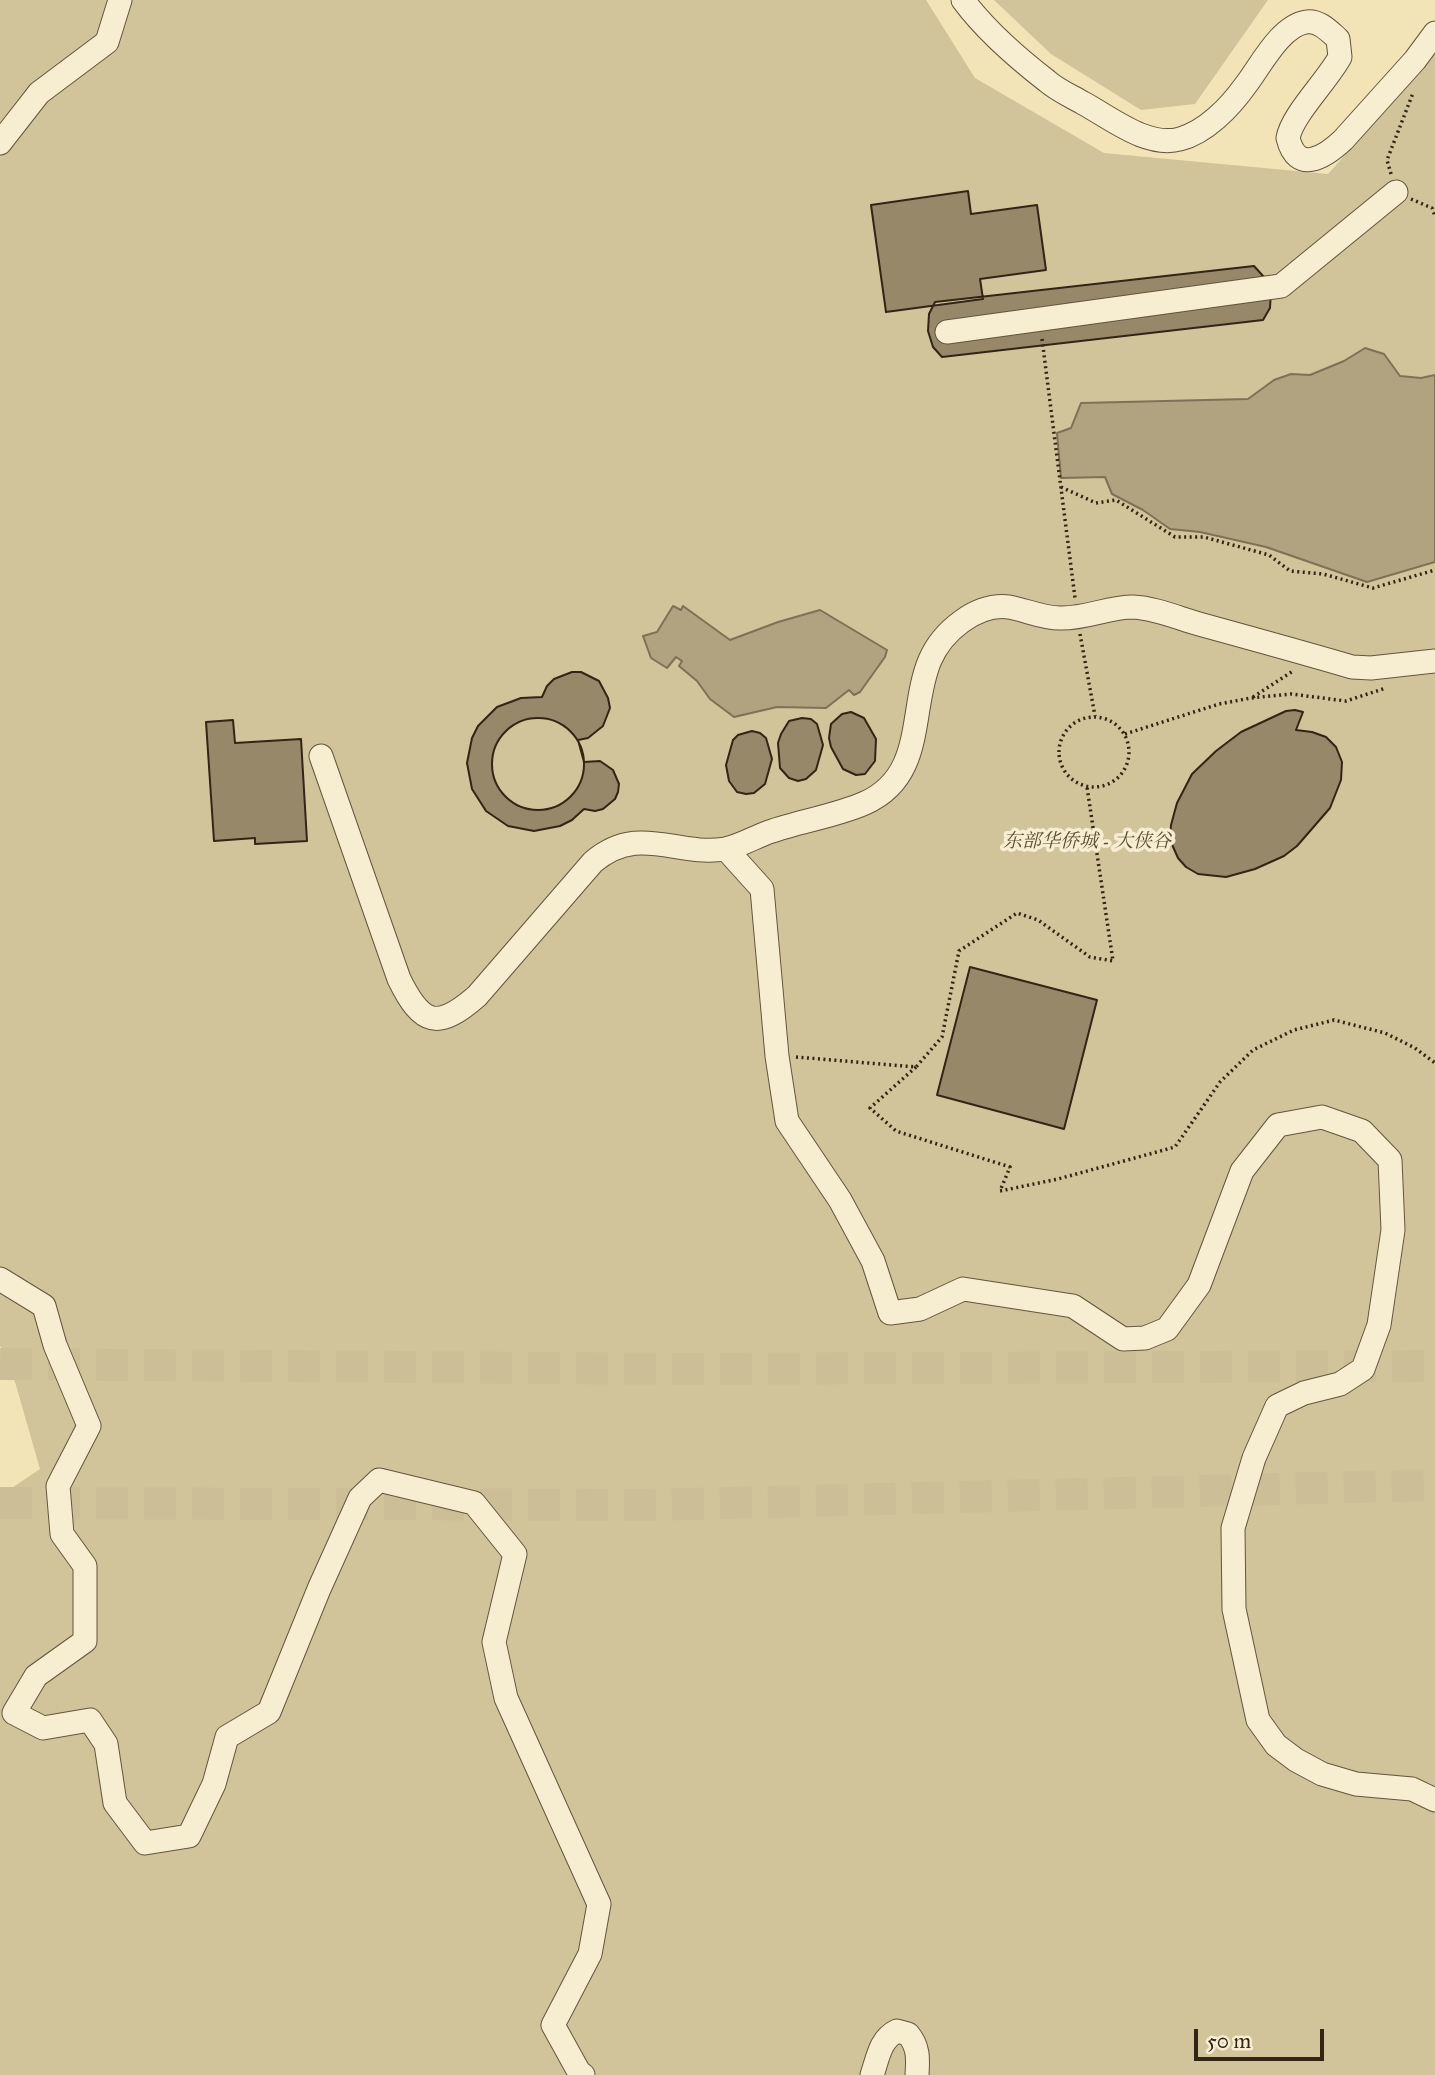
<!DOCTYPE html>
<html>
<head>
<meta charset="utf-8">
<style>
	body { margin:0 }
	#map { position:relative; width:1435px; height:2075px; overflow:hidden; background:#f2e4b7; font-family:"IM FELL Great Primer",serif }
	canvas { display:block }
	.scale { position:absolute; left:1194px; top:2029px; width:130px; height:32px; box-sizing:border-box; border:4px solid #322514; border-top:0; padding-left:9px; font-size:21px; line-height:24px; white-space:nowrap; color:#322514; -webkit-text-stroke:5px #f7edd0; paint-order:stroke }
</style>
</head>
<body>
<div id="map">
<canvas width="1435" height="2075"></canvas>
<div class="scale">50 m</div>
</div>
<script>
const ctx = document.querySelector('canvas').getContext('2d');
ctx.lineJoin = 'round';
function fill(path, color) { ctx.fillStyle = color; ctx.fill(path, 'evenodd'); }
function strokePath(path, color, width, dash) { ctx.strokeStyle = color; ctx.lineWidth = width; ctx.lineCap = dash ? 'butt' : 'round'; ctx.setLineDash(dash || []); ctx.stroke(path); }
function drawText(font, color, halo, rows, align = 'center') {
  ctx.font = font + ' "IM FELL Great Primer","Noto Serif SC",serif'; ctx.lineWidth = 7; ctx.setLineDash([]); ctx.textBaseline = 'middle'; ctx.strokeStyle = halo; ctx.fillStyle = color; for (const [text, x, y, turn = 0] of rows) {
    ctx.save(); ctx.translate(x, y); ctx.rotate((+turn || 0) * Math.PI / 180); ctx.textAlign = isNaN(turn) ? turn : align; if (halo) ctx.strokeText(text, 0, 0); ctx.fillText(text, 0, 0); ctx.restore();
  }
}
fill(new Path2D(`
	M0,0H926L975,78L1104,153L1328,174L1435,54V2075H0V1496L40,1469L7,1354L0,1346Z
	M994,0H1268L1195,104L1141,110L1051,54Z`), '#d1c49b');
const water = new Path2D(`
	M1365,348L1384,354L1400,376L1421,378L1435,375V562L1367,582L1266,547L1200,532L1170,529L1143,510L1112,494L1105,477L1061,478L1057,433L1071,428L1081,403L1248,399L1274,380L1291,374L1310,375L1344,361Z
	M673,606L681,610L683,606L730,640L778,622L820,610L887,650L885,657L860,692L854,695L849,690L826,708L777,707L734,717L710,699L697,681L679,666L682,661L676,657L667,668L651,658L643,636L657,632Z`);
fill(water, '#b1a380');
strokePath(water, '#7e7155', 2);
const building = new Path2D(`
	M968,191L971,214L1037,205L1046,270L980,279L983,299L886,312L871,205Z
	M1254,266L1264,277L1271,291L1270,308L1263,320L942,357L933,347L928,331L929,314L935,302Z
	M572,672H581L599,681L608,698L610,708L603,726L588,738L578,740L584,762L600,761L613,770L619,784L618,792L615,799L603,809L595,811L584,809L572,820L560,826L534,831L508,826L486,811L472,789L467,763L472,738L478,726L497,707L521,698L542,697L547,686L554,679Z
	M1295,710L1303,712L1296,730L1312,732L1326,737L1336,747L1342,762L1341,780L1330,808L1297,846L1284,856L1255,869L1226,877L1198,874L1186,867L1178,858L1170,840L1171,825L1177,803L1192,774L1216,751L1241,732L1286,711Z
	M851,712L864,718L876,739L875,761L865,774L856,775L843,769L831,747L829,738L831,724L842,714Z
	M492 764a46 46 0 1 1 92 0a46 46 0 1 1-92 0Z
	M802,718L811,719L817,724L823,745L816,770L806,779L798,781L789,778L780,768L778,743L781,734L789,721Z
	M233,720L235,743L301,739L307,841L255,844V838L214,841L206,722Z
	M752,731L760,733L766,738L772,759L765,784L754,793L746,794L737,792L729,781L726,765L733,740L738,735Z
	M970,967L1097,1000L1064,1129L937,1095Z`);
fill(building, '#968869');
strokePath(building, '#322514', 2);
strokePath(new Path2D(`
	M0,1364L680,1369L1435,1366
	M0,1503L648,1505L1435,1485`), '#ccbe96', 32, [32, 16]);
const minor = new Path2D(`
	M963,0C986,31 1016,57 1047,81C1057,90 1071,96 1083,103C1111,118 1147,148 1180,139C1206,132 1230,107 1245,86C1260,67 1280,26 1306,22C1319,20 1329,31 1338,39L1340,57C1327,81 1292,115 1288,138C1297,175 1325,157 1343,140L1415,60L1435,33
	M0,143L39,93L107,42L120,0
	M947,332L1281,286L1396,192
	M321,756L399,979C422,1026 438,1030 477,996L593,862C639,823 676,857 725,849C740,846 755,837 769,832C800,821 836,816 865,803C926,776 909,709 930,660C942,632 976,603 1009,607C1026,610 1042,618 1060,618C1085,619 1108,607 1133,607C1155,608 1178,618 1199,624C1250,638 1301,652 1352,667L1371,668L1435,661
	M726,849L762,889L777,1056L787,1121L840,1200L873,1261L890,1313L920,1309L963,1289L1073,1306L1123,1339L1145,1338L1167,1329L1199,1285L1242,1171L1278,1125L1322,1117L1362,1131L1390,1160L1393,1230L1379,1325L1363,1369L1340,1384L1304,1393L1277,1406L1254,1458L1233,1528L1234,1609L1258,1720L1276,1745L1296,1760L1322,1774L1356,1784L1412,1789L1435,1800
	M0,1279L44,1306L55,1345L89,1426L58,1486L62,1534L85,1566V1641L36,1676L14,1713L43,1728L90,1720L106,1744L115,1803L145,1843L189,1836L214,1784L227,1737L269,1712L319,1589L360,1498L379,1480L474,1503L515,1554L494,1642L506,1698L599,1904L590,1954L553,2025L579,2072L583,2075
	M872,2075C878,2058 880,2039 897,2031L908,2034C919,2047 918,2059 917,2075`);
strokePath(minor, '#62553d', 25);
strokePath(new Path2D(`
	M1391,174L1387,160L1413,93
	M1411,199L1432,208L1435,216
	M1042,339L1075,598
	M1061,487L1096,503L1116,500L1175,537H1204L1269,555L1290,571L1323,574L1373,588L1435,570
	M1080,634L1095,716
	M1253,697L1293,671
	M1059 752a35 35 0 1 1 70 0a35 35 0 1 1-70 0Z
	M1125,734L1219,704L1251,698L1291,694L1346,701L1386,688
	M796,1057L916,1067L942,1037L959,951L1017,913L1038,920L1090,957L1113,961L1087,787
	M916,1067L870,1108L896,1131L1010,1167L1000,1191L1058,1179L1175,1147L1220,1082L1253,1050L1294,1030L1334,1020L1385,1033L1415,1048L1435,1063`), '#322514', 3.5, [2, 3.5]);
strokePath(minor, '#f7edd0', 23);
drawText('italic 19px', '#5a4d36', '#f7edd0', [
	["东部华侨城 - 大侠谷",1087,842]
]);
</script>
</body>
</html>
